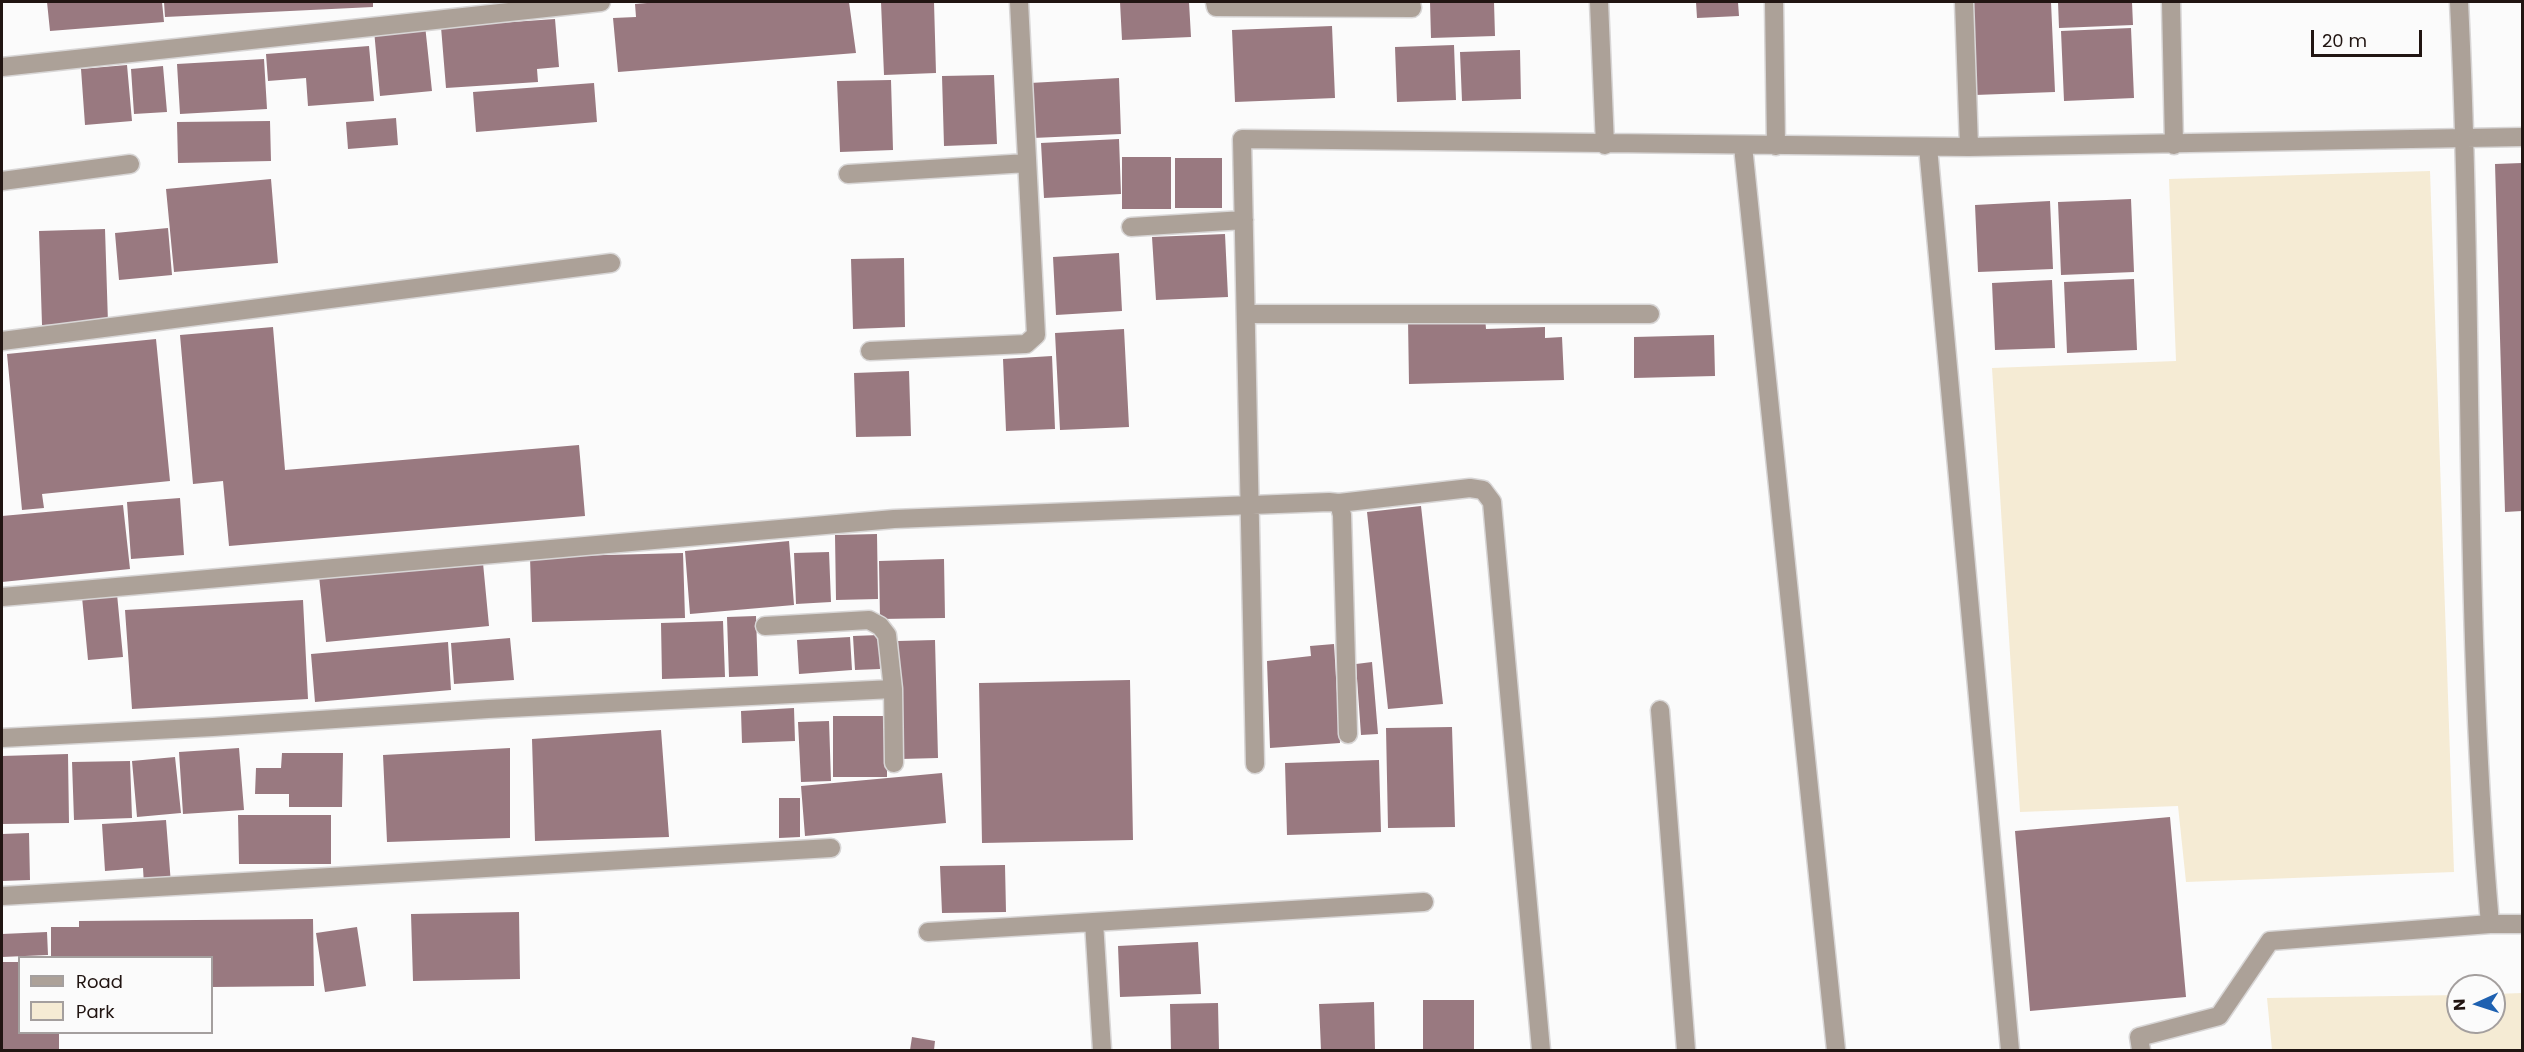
<!DOCTYPE html>
<html>
<head>
<meta charset="utf-8">
<style>
	body { margin:0 }
	#map { position:relative; width:2524px; height:1052px; overflow:hidden; background:#fbfbfb; font-family:Poppins,sans-serif }
	canvas { display:block }
	.frame { position:absolute; inset:0; border:3px solid #211512; pointer-events:none }
	.legend { position:absolute; left:18px; top:956px; width:195px; height:78px; box-sizing:border-box; background:#fbfbfb; border:2px solid #a49f9e; margin:0; padding:8px 10px; list-style:none; font-size:18px; color:#211512 }
	.legend li { display:flex; align-items:center; gap:12px; height:30px }
	.legend b { width:30px; border:2px solid #a49f9e }
	.north { position:absolute; left:2446px; top:974px; width:60px; height:60px; box-sizing:border-box; background:#fbfbfb; border:2px solid #a49f9e; border-radius:50%; rotate:267deg; font-size:16px; font-weight:700; line-height:24px; text-align:center; color:#211512 }
	.north::after { content:''; display:block; margin:auto; width:21px; height:27px; background:#1e61b1; clip-path:polygon(50% 0,100% 100%,50% 72%,0 100%) }
	.scale { position:absolute; left:2311px; top:30px; width:111px; height:27px; box-sizing:border-box; border:3px solid #211512; border-top:0; padding-left:8px; font-size:18px; line-height:21px; white-space:nowrap; color:#211512; -webkit-text-stroke:4px #fbfbfb; paint-order:stroke }
</style>
</head>
<body>
<div id="map">
<canvas width="2524" height="1052"></canvas>
<div class="frame"></div>
<ul class="legend">
<li><b style="height:8px;background:#aca198"></b>Road</li>
<li><b style="height:16px;background:#f5ebd4"></b>Park</li>
</ul>
<div class="north">N</div>
<div class="scale">20 m</div>
</div>
<script>
const ctx = document.querySelector('canvas').getContext('2d');
ctx.lineJoin = 'round';
function fill(path, color) { ctx.fillStyle = color; ctx.fill(path, 'evenodd'); }
function strokePath(path, color, width, dash) { ctx.strokeStyle = color; ctx.lineWidth = width; ctx.lineCap = dash ? 'butt' : 'round'; ctx.setLineDash(dash || []); ctx.stroke(path); }
fill(new Path2D(`
	M2430,171L2454,872L2186,882L2178,806L2020,812L1992,368L2176,361L2169,179Z
	M2522,993V1050H2272L2267,998L2458,995V1022H2494V994Z`), '#f5ebd4');
fill(new Path2D(`
	M47,2H162L164,22L50,31Z
	M164,2H373V7L165,17Z
	M659,2H849L856,53L618,72L613,18L636,17L635,4Z
	M881,2H934L936,73L884,75Z
	M1120,2H1189L1191,37L1122,40Z
	M1430,2H1494L1495,36L1431,38Z
	M1696,2H1738L1739,16L1697,18Z
	M1971,2H2051L2055,92L1975,95Z
	M2058,2H2132L2133,25L2059,28Z
	M555,19L559,67L537,69L538,82L446,88L441,27Z
	M425,25L432,91L380,96L374,30Z
	M1332,26L1335,98L1235,102L1232,30Z
	M2131,28L2134,98L2064,101L2061,31Z
	M1454,45L1456,100L1397,102L1395,47Z
	M369,46L374,101L308,106L306,78L268,81L266,54Z
	M1520,50L1521,99L1462,101L1460,52Z
	M264,59L267,109L180,114L177,64Z
	M127,65L132,121L85,125L81,69Z
	M163,66L167,112L134,114L131,69Z
	M994,75L997,144L944,146L942,76Z
	M1119,78L1121,134L1033,138L1030,83Z
	M891,80L893,150L840,152L837,81Z
	M594,83L597,122L476,132L473,92Z
	M396,118L398,145L348,149L346,122Z
	M270,121L271,161L178,163L177,122Z
	M1119,139L1121,194L1044,198L1041,143Z
	M1122,157H1171V209H1122Z
	M1175,158H1222V208H1175Z
	M2522,163V511L2505,512L2495,164Z
	M271,179L278,263L174,272L166,189Z
	M2131,199L2134,272L2061,275L2058,202Z
	M2050,201L2053,269L1978,272L1975,205Z
	M168,228L172,275L119,280L115,233Z
	M105,229L108,323L42,325L39,231Z
	M1225,234L1228,297L1156,300L1152,237Z
	M1119,253L1122,311L1056,315L1053,257Z
	M904,258L905,327L853,329L851,259Z
	M2134,279L2137,350L2067,353L2064,282Z
	M2052,280L2055,348L1995,350L1992,283Z
	M1485,316L1486,329L1545,327V338L1562,337L1564,380L1409,384L1408,319Z
	M273,327L285,470L579,445L585,516L229,546L223,481L193,484L180,335Z
	M1124,329L1129,427L1060,430L1055,333Z
	M1714,335L1715,376L1634,378V337Z
	M156,339L170,481L42,494L44,508L22,510L7,354Z
	M1052,356L1055,429L1006,431L1003,359Z
	M909,371L911,436L856,437L854,373Z
	M180,498L184,555L131,559L127,502Z
	M123,505L130,569L2,582V516Z
	M1421,506L1443,704L1388,709L1367,512Z
	M877,534L878,599L836,600L835,535Z
	M789,541L794,605L690,614L685,551Z
	M829,552L831,602L796,604L794,553Z
	M683,553L685,618L532,622L530,557Z
	M944,559L945,618L880,619L879,561Z
	M483,563L489,626L326,642L319,576Z
	M117,594L123,657L88,660L82,597Z
	M303,600L308,699L132,709L125,610Z
	M756,616L758,676L729,677L727,617Z
	M723,621L725,677L662,679L661,623Z
	M879,635L880,669L855,670L853,636Z
	M850,637L852,670L799,674L797,640Z
	M510,638L514,680L454,684L451,643Z
	M935,640L938,758L901,759L898,641Z
	M448,642L451,690L315,702L311,654Z
	M1334,644L1340,743L1270,748L1267,661L1311,656L1310,646Z
	M1372,662L1378,734L1361,735L1356,664Z
	M1130,680L1133,840L982,843L979,683Z
	M794,708L795,741L742,743L741,711Z
	M833,716H887V777H833Z
	M829,721L831,781L801,782L798,722Z
	M1452,727L1455,827L1388,828L1386,728Z
	M661,730L669,837L535,841L532,739Z
	M239,748L244,810L183,814L179,752Z
	M510,748V838L387,842L383,755Z
	M282,753H343L342,807H289V794H255L256,768H281Z
	M68,754L69,823L2,824V756Z
	M175,757L181,813L137,817L132,761Z
	M1379,760L1381,832L1287,835L1285,763Z
	M130,761L132,818L74,820L72,762Z
	M942,773L946,823L805,836L801,786Z
	M779,798H800V837L779,838Z
	M238,815H331V864H239Z
	M2170,817L2186,997L2030,1011L2015,831Z
	M166,820L171,884L144,885L143,868L105,871L102,824Z
	M29,833L30,880L2,881V834Z
	M1005,865L1006,912L942,913L940,866Z
	M519,912L520,979L413,981L411,914Z
	M313,919L314,986L212,987V958H51V927H79V921Z
	M357,927L366,986L325,992L316,933Z
	M47,932L48,955L2,957V934Z
	M1198,942L1201,994L1120,997L1118,946Z
	M2,962H20V1032H59V1050H2Z
	M1423,1000H1474V1050H1423Z
	M1374,1002L1375,1050H1321L1319,1004Z
	M1218,1003L1219,1050H1171L1170,1004Z
	M912,1037L935,1041L934,1050H910Z`), '#997980');
const street = new Path2D(`
	M1215,2L1216,7L1412,8L1411,2
	M1599,2L1605,145
	M1774,2L1776,146
	M1964,2L1969,147
	M2171,2L2174,145
	M2459,2C2474,309 2463,617 2490,924
	M2,67L601,2
	M1743,146L1836,1050
	M1928,147L2010,1050
	M848,174L1027,163
	M2,181L130,164
	M1131,227L1244,220
	M1247,314H1650
	M2,341L611,263
	M870,351L1026,344L1036,335L1019,2
	M1339,503L1470,488L1483,490L1492,502L1541,1050
	M2,597L894,519L1329,502L1339,503L1342,515L1348,734
	M765,626L869,620L880,626L887,635L893,689L894,763
	M1660,710L1686,1050
	M2,738L213,727L488,709L893,689
	M1255,764L1242,139L1969,147L2522,137
	M2,896L831,848
	M1094,922L1102,1050
	M928,932L1424,902
	M2141,1050L2139,1037L2219,1016L2270,941L2490,924H2522`);
strokePath(street, '#d8d6d6', 21);
strokePath(street, '#aca198', 18);
</script>
</body>
</html>
